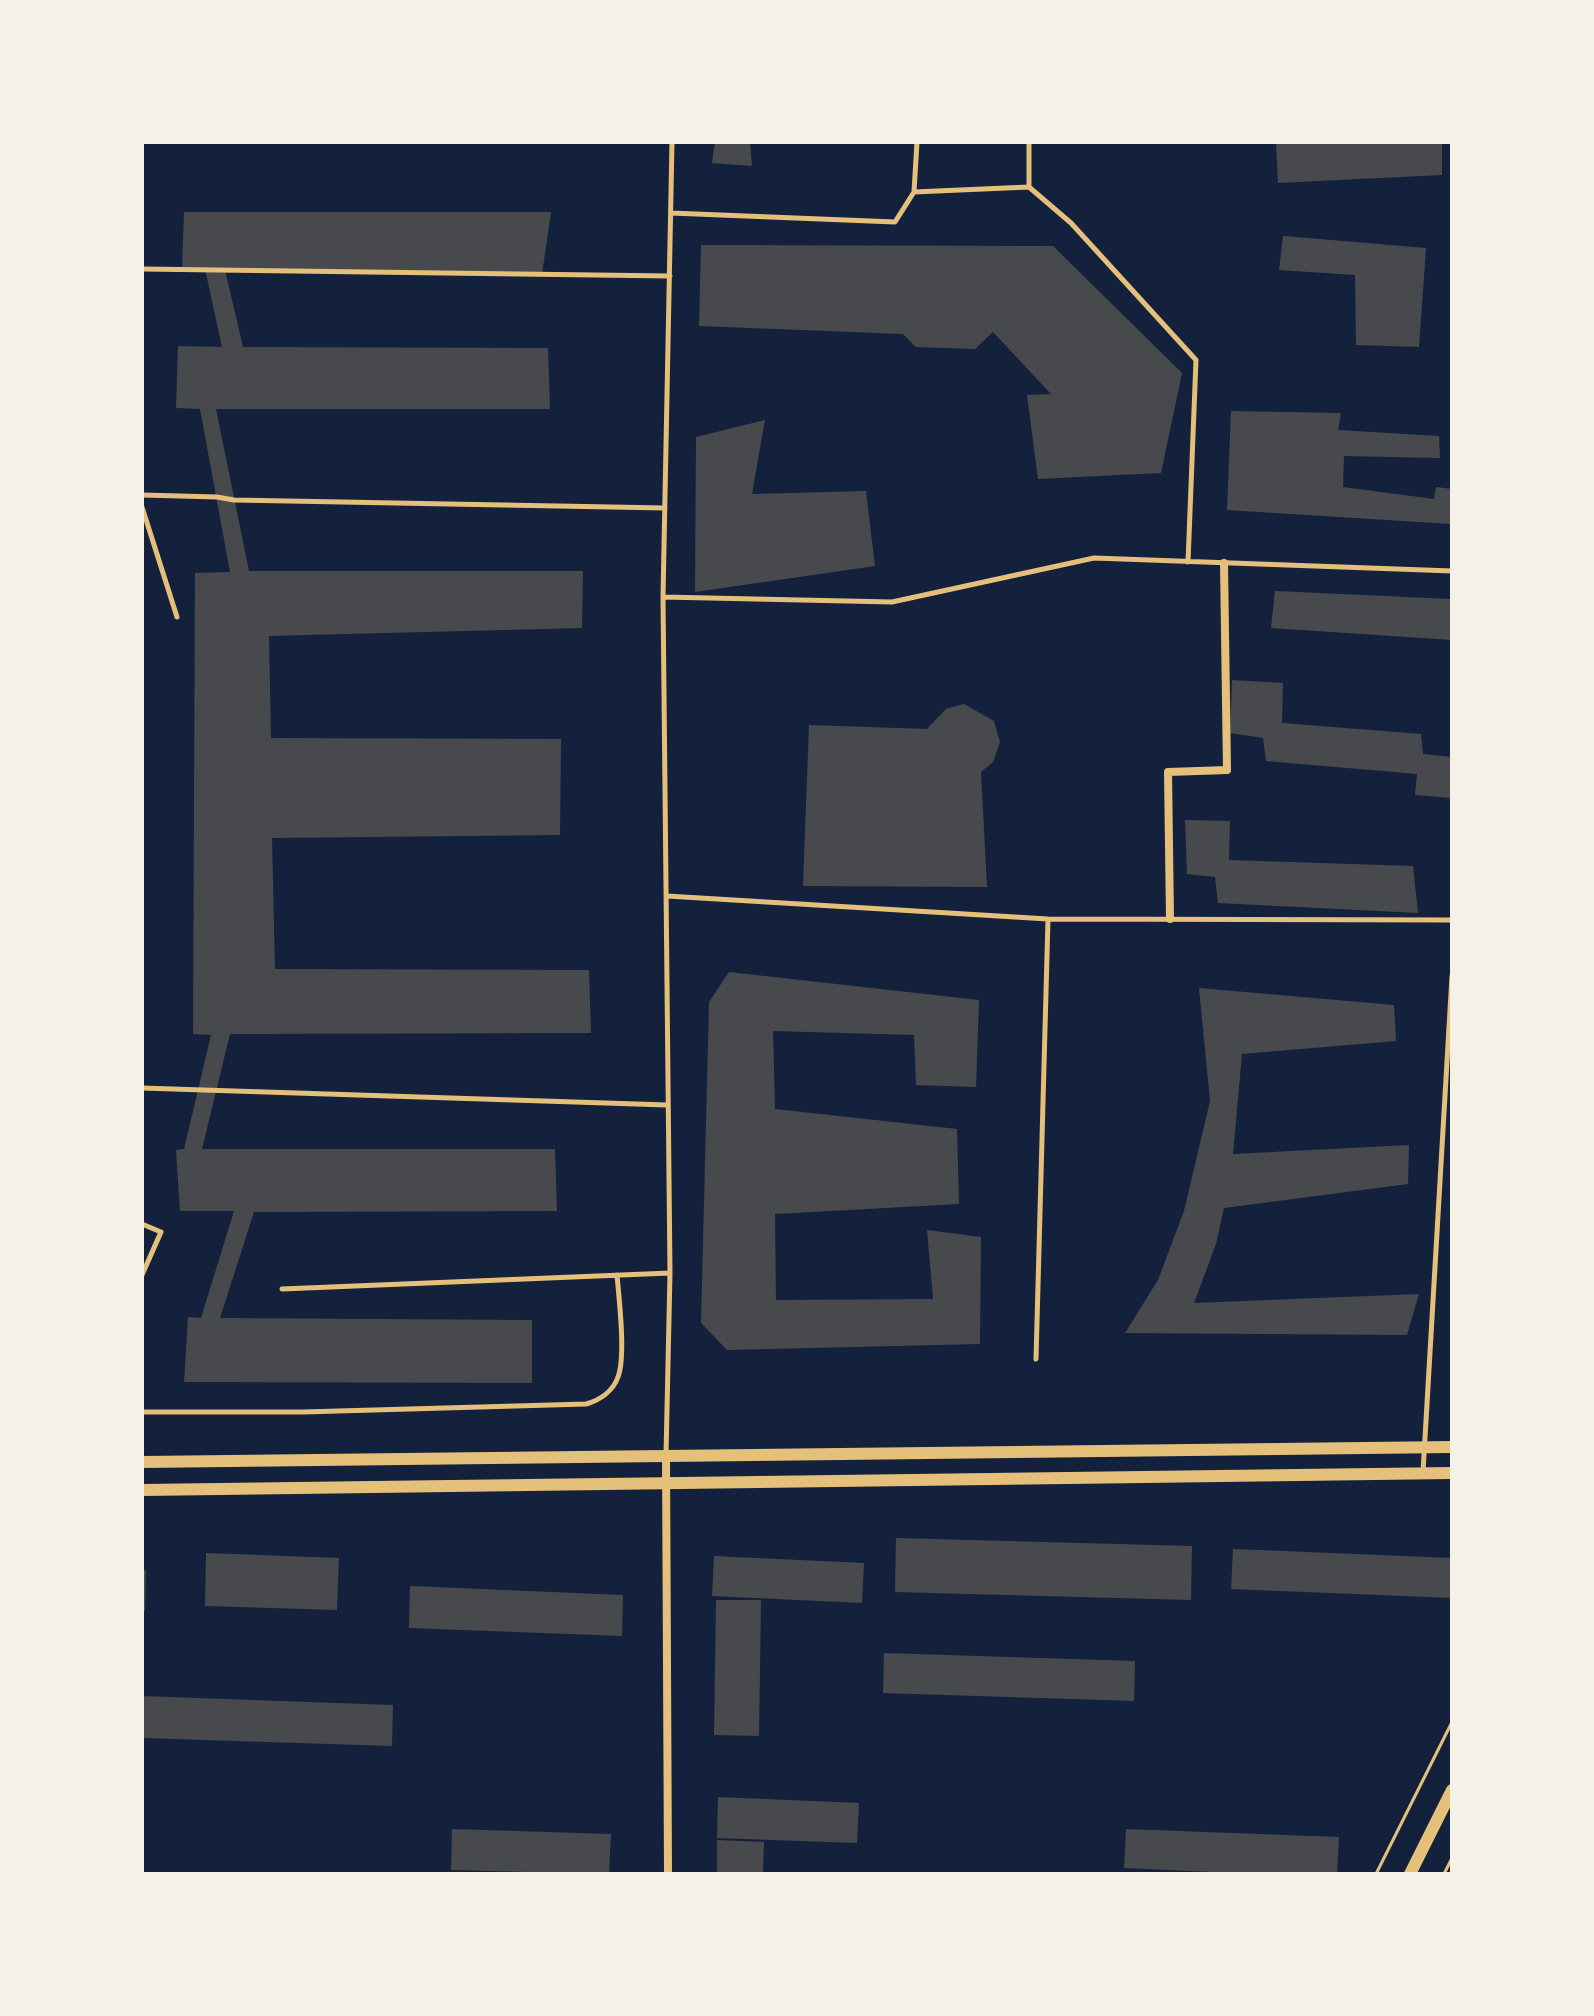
<!DOCTYPE html>
<html>
<head>
<meta charset="utf-8">
<style>
	body { margin:0 }
	#map { position:relative; width:1594px; height:2016px; overflow:hidden; background:#14213d; font-family:"Alegreya Sans",sans-serif }
	canvas { display:block }
	.frame { position:absolute; inset:0; border:144px solid #f6f1e7; pointer-events:none }
</style>
</head>
<body>
<div id="map">
<canvas width="1594" height="2016"></canvas>
<div class="frame"></div>
</div>
<script>
const ctx = document.querySelector('canvas').getContext('2d');
ctx.lineJoin = 'round';
function fill(path, color) { ctx.fillStyle = color; ctx.fill(path, 'evenodd'); }
function strokePath(path, color, width, dash) { ctx.strokeStyle = color; ctx.lineWidth = width; ctx.lineCap = dash ? 'butt' : 'round'; ctx.setLineDash(dash || []); ctx.stroke(path); }
fill(new Path2D(`
	M715,142H750L752,166L712,163Z
	M1276,142H1442V175L1278,183Z
	M184,212H551L542,274L225,270L243,347L548,348L550,409H216L249,571H583L582,628L269,636L271,738L561,739L560,835L272,838L275,969L589,970L591,1033L230,1034L202,1149H555L557,1211L254,1212L220,1318L532,1320V1383L184,1382L188,1317L201,1318L234,1211H180L176,1150L184,1149L211,1035L193,1034L195,573L230,572L200,409L176,408L178,346L222,347L205,269H182Z
	M1283,236L1426,248L1419,347L1356,345L1355,275L1279,270Z
	M701,245L1053,246L1182,373L1161,473L1038,479L1027,395L1051,394L993,332L975,349L916,347L903,334L699,326Z
	M1231,411L1341,413L1338,430L1439,436L1440,458L1344,456L1343,487L1434,499L1436,487L1452,489L1451,524L1227,510Z
	M765,420L752,494L866,491L875,566L695,592L696,437Z
	M1275,591L1452,599V640L1271,628Z
	M1232,680L1283,683L1282,723L1421,734L1423,754L1452,757L1451,798L1415,795L1417,774L1266,761L1263,738L1230,733Z
	M964,704L994,721L1000,742L993,762L981,772L987,887L803,886L809,725L927,729L946,709Z
	M1185,820L1230,821L1229,860L1413,866L1418,913L1218,903L1215,877L1187,874Z
	M729,972L979,1000L976,1087L916,1085L914,1035L773,1031L775,1109L957,1129L959,1204L775,1214L776,1300L933,1299L927,1230L981,1237L980,1344L727,1350L701,1323L709,1002Z
	M1199,988L1394,1005L1396,1041L1242,1054L1233,1154L1409,1145L1408,1184L1224,1208L1216,1244L1194,1303L1419,1294L1407,1335L1125,1333L1158,1280L1184,1211L1210,1101Z
	M896,1538L1192,1546L1191,1600L895,1592Z
	M1233,1549L1452,1558V1598L1231,1589Z
	M206,1553L339,1558L337,1610L205,1606Z
	M714,1556L864,1563L862,1603L712,1596Z
	M142,1570H146L145,1611L142,1610Z
	M410,1586L623,1595L622,1636L409,1628Z
	M716,1600H761L759,1736L714,1735Z
	M884,1653L1135,1661L1134,1701L883,1693Z
	M142,1696L393,1705L392,1746L142,1738Z
	M718,1797L859,1803L857,1843L717,1838Z
	M452,1829L611,1834L609,1874L451,1870Z
	M1126,1829L1339,1837L1337,1874H1257L1124,1868Z
	M717,1840L764,1842L763,1874H717Z`), '#48494c');
strokePath(new Path2D(`
	M1376,1874L1452,1722
	M1444,1874L1452,1858`), '#e5c07b', 3);
strokePath(new Path2D(`
	M1029,187L1071,223L1196,360L1188,562
	M914,192L1029,187V142
	M671,213L895,222L914,192L917,142
	M142,269L670,276
	M142,495L217,497L234,500L665,508
	M142,507L177,617
	M663,597L892,602L1094,558L1452,571
	M667,896L1048,919L1452,920
	M142,1088L667,1105
	M142,1224L161,1232L142,1275
	M282,1289L670,1273
	M1036,1359L1048,919
	M142,1412H303L586,1404C600,1400 613,1391 618,1377C626,1356 619,1299 617,1275
	M666,1455L670,1273L663,597L672,142
	M1423,1472L1452,976`), '#e5c07b', 5);
strokePath(new Path2D(`
	M1170,919L1168,772L1227,770L1224,563
	M666,1456L668,1874`), '#e5c07b', 8);
strokePath(new Path2D(`
	M142,1462L1452,1447
	M142,1490L1452,1473
	M1410,1874L1452,1790`), '#e5c07b', 12);
</script>
</body>
</html>
